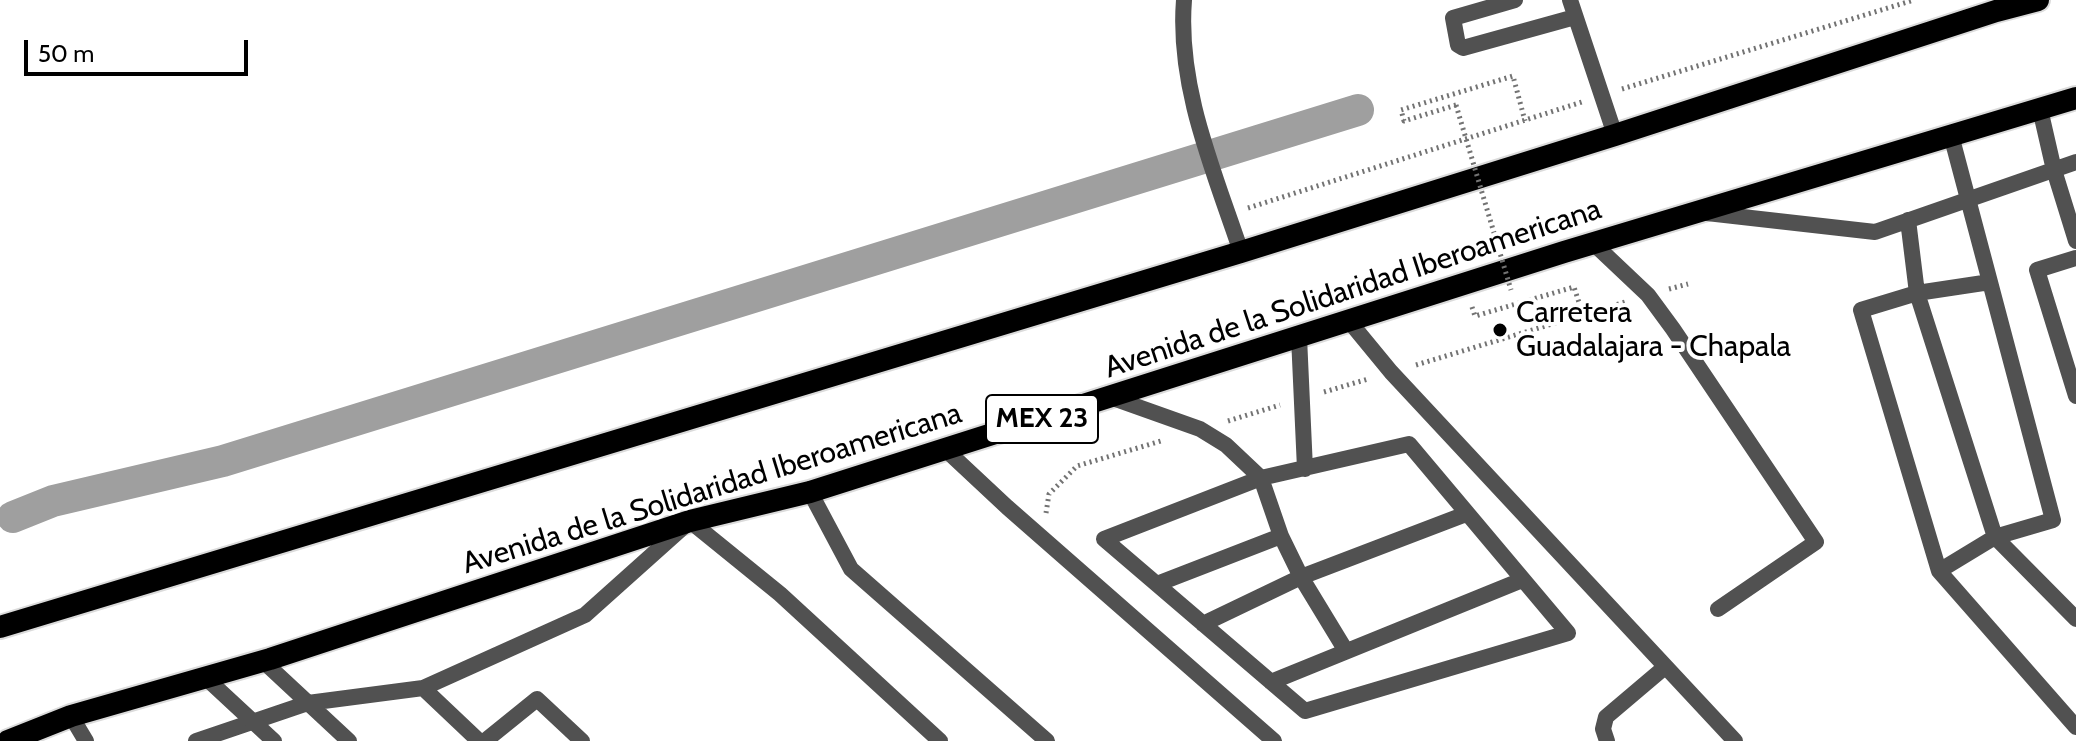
<!DOCTYPE html>
<html>
<head>
<meta charset="utf-8">
<style>
	body { margin:0 }
	#map { position:relative; width:2076px; height:741px; overflow:hidden; background:#fff; font-family:Cabin,sans-serif }
	canvas { display:block }
	.scale { position:absolute; left:24px; top:40px; width:224px; height:36px; box-sizing:border-box; border:4px solid #000; border-top:0; padding-left:10px; font-size:24px; line-height:28px; white-space:nowrap; color:#000; -webkit-text-stroke:6px #fff; paint-order:stroke }
</style>
</head>
<body>
<div id="map">
<canvas width="2076" height="741"></canvas>
<div class="scale">50 m</div>
</div>
<script>
const ctx = document.querySelector('canvas').getContext('2d');
ctx.lineJoin = 'round';
function strokePath(path, color, width, dash) { ctx.strokeStyle = color; ctx.lineWidth = width; ctx.lineCap = dash ? 'butt' : 'round'; ctx.setLineDash(dash || []); ctx.stroke(path); }
function drawText(font, color, halo, rows, align = 'center') {
  ctx.font = font + ' Cabin,sans-serif'; ctx.lineWidth = 8; ctx.setLineDash([]); ctx.textBaseline = 'middle'; ctx.strokeStyle = halo; ctx.fillStyle = color; for (const [text, x, y, turn = 0] of rows) {
    ctx.save(); ctx.translate(x, y); ctx.rotate((+turn || 0) * Math.PI / 180); ctx.textAlign = isNaN(turn) ? turn : align; if (halo) ctx.strokeText(text, 0, 0); ctx.fillText(text, 0, 0); ctx.restore();
  }
}
strokePath(new Path2D(`
	M13,517L53,501L223,461L1358,110`), '#9f9f9f', 32);
const trunk = new Path2D(`
	M0,627L1241,252L1615,135L1996,11L2038,0
	M8,741L71,716L270,659L690,521L810,492L1564,252L2076,98`);
strokePath(trunk, '#dbdbdb', 26);
strokePath(new Path2D(`
	M1622,89L1914,0
	M1456,105L1404,121L1401,110L1513,76L1525,121
	M1248,208L1582,102
	M1669,289L1688,284
	M1472,307L1475,316L1574,287L1583,315
	M1416,365L1625,302
	M1324,392L1368,379
	M1228,421L1280,405
	M1046,513L1049,494L1077,466L1161,441`), '#737373', 5, [2, 4]);
strokePath(new Path2D(`
	M1515,0L1453,18L1458,45L1463,48L1575,17
	M1570,0L1615,135
	M2040,109L2054,170L2076,241
	M1951,135L1990,282
	M1707,213L1875,232L2076,162
	M1908,220L1917,293L1995,537L2076,619
	M1593,243L1648,295L1673,329L1816,542L1718,609
	M2076,258L2037,270L2076,396
	M1349,321L1391,372L1735,741
	M1299,337L1305,469
	M1110,397L1200,429L1226,445L1261,478L1281,536L1301,577L1346,651
	M1409,444L1568,633L1305,711L1104,539L1261,478Z
	M810,492L851,569L1047,741
	M1939,571L1995,537L2053,520L1990,282L1917,293L1861,310L1939,571L2076,727
	M1157,584L1281,536
	M1203,624L1301,577L1466,514
	M263,661L349,741
	M1271,682L1522,580
	M71,716L86,741
	M196,741L308,703L423,688
	M479,741L423,688L585,615L690,521L780,594L940,741
	M485,741L537,699L582,741
	M1607,741L1603,729L1606,717L1665,667`), '#515151', 16);
strokePath(new Path2D(`
	M946,450L1007,507L1274,741
	M206,678L274,741`), '#515151', 16);
strokePath(new Path2D(`
	M1184,0C1177,87 1214,171 1241,252`), '#515151', 16);
strokePath(trunk, '#000', 22);
strokePath(new Path2D(`
	M1456,105L1511,290`), '#737373', 5, [2, 4]);
for (const [x, y, r, color] of [
	[1500,330,8,"#000"]
]) { const dot = new Path2D(); dot.arc(x, y, r, 0, 2 * Math.PI); ctx.fillStyle = color; ctx.fill(dot); strokePath(dot, '#fff', 3); }
for (const [x, y, w] of [
	[1042,419,112]
]) { const box = new Path2D(); box.roundRect(x - w / 2, y - 24, w, 48, 6); ctx.fillStyle = '#fff'; ctx.fill(box); strokePath(box, '#000', 2); }
drawText('bold 28px', '#000', null, [
	["MEX 23",1042,419]
]);
drawText('30px', '#000', '#fff', [
	["Avenida de la Solidaridad Iberoamericana",1353,289,-18],
	["Avenida de la Solidaridad Iberoamericana",712,489,-17]
]);
drawText('30px', '#000', '#fff', [
	["Carretera",1516,313],
	["Guadalajara - Chapala",1516,347]
], 'left');
</script>
</body>
</html>
